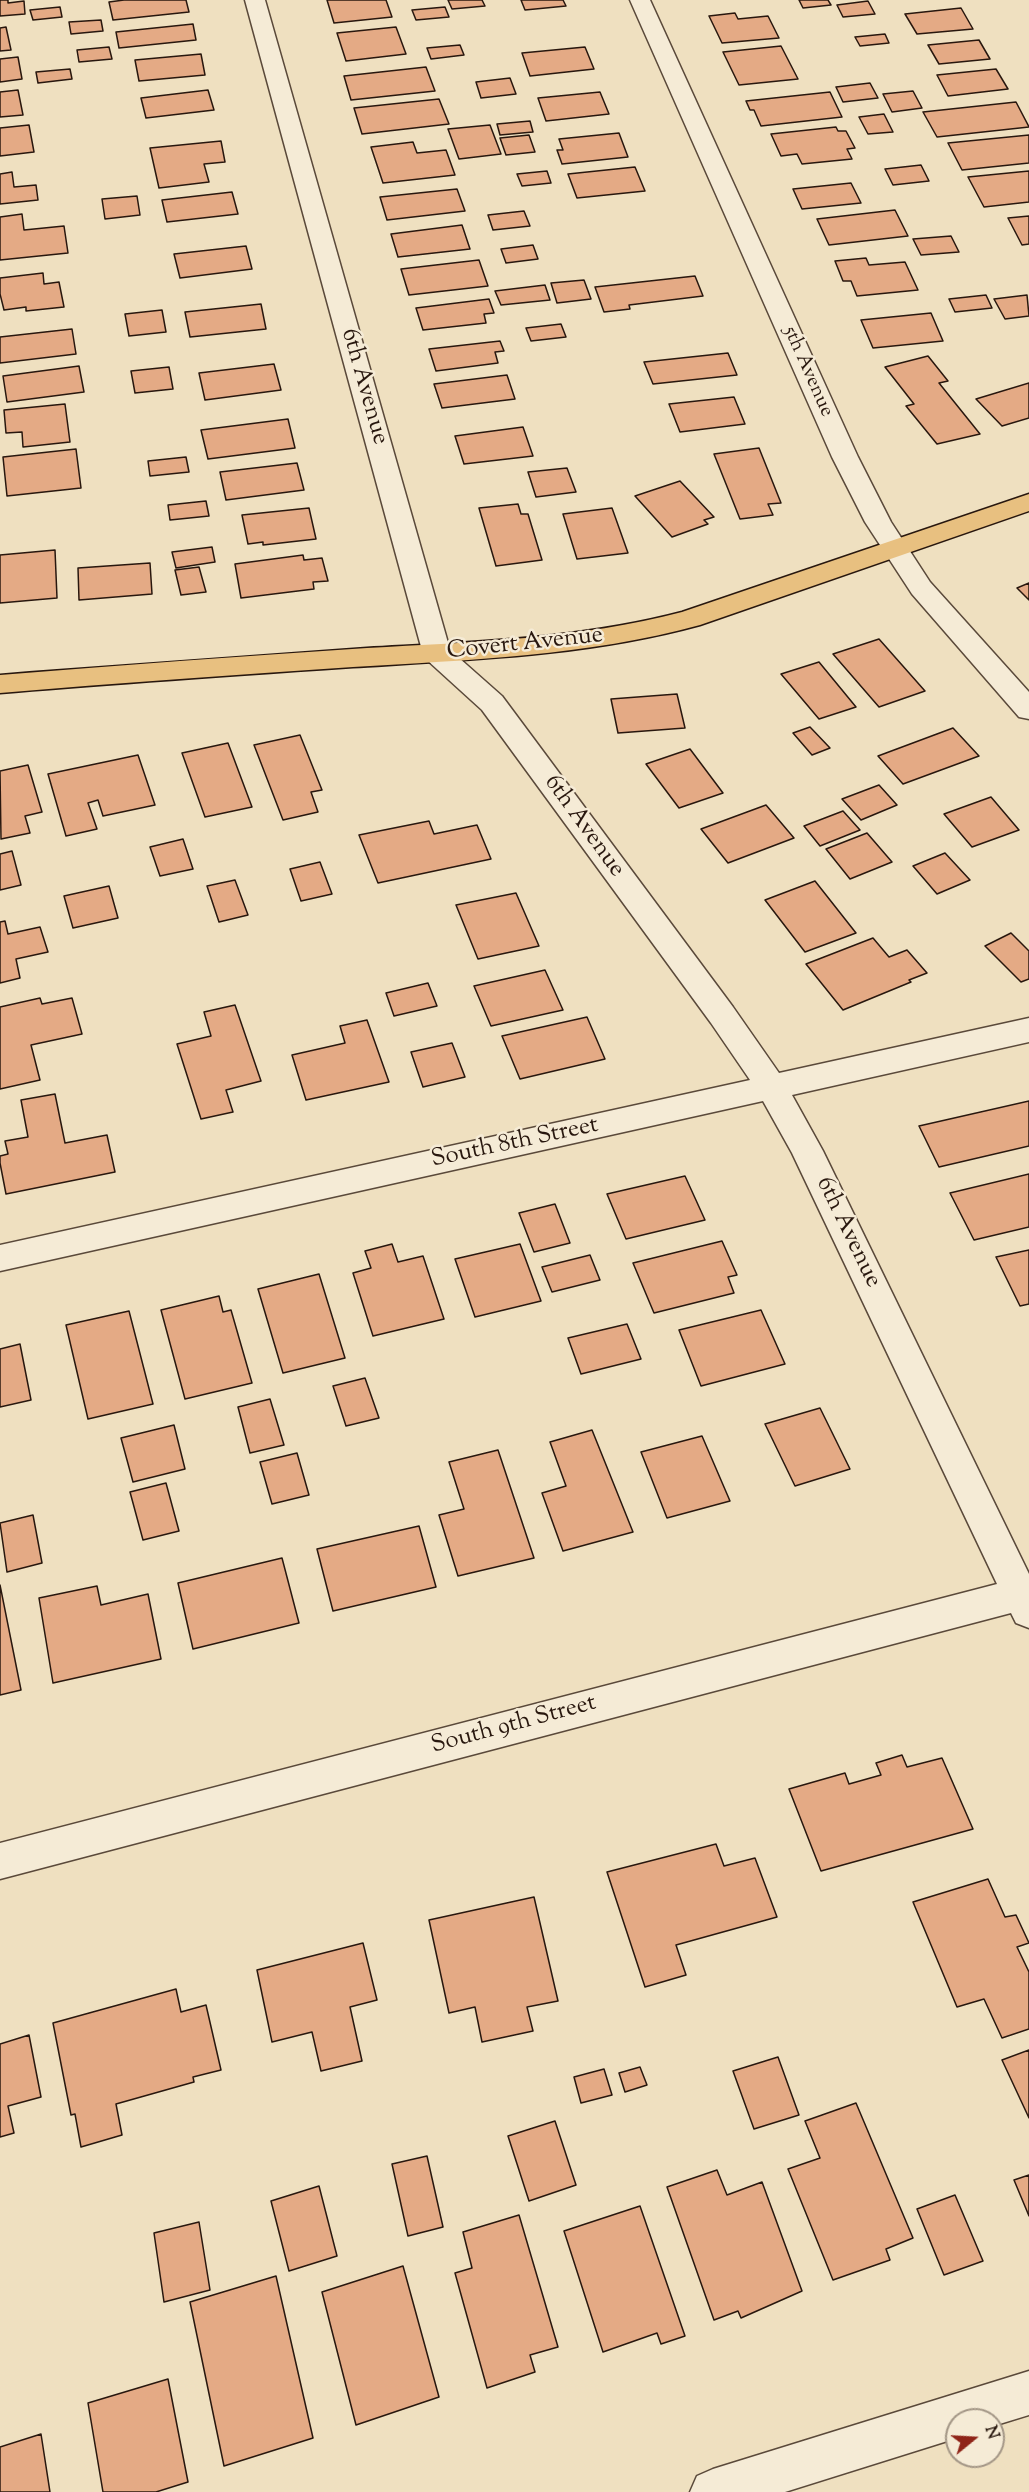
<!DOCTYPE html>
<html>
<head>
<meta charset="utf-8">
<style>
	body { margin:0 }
	#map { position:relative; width:1029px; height:2492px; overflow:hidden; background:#efe0c0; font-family:"Sorts Mill Goudy",serif }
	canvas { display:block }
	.north { position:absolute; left:945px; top:2408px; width:60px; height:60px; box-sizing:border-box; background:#f5ebd6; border:2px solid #a39686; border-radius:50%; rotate:72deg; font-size:16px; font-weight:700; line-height:24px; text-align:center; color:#28170e }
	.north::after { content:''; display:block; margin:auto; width:21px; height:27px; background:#8f2418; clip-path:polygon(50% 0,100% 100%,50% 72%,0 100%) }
</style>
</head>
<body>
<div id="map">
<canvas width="1029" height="2492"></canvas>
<div class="north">N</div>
</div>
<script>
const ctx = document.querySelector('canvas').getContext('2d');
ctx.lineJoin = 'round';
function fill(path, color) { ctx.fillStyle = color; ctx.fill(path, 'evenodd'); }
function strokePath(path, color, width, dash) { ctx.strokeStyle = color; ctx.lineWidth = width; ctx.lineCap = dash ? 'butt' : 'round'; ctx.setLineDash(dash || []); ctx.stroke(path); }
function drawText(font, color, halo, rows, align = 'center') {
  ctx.font = font + ' "Sorts Mill Goudy",serif'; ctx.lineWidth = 5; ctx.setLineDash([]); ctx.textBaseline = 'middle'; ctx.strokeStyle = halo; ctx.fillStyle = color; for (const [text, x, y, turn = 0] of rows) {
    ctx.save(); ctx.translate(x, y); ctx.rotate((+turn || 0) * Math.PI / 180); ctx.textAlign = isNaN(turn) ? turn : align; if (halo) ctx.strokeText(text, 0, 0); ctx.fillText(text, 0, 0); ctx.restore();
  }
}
const building = new Path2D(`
	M0,0H8V3L24,1L25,14L0,16Z
	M124,0H186L189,12L113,20L109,2Z
	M327,0H386L392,17L334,23Z
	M448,0H482L485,6L452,9Z
	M521,0H563L566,6L525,10Z
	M799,0H828L831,5L803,8Z
	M868,1L875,14L843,17L837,5Z
	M60,7L62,17L33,20L30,10Z
	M445,7L449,17L416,20L412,10Z
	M961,8L973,29L917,34L905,14Z
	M735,13L738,19L768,16L779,38L722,43L709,16Z
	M101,20L103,31L71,34L69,22Z
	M193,24L196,40L119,48L116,32Z
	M6,27L11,50L0,51V28Z
	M396,27L406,54L346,61L337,33Z
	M885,34L889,43L860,46L855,37Z
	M979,40L990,59L939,64L928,45Z
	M460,45L464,55L431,59L427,48Z
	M781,46L798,79L739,85L723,52Z
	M109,47L112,59L79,62L77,50Z
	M585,47L594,69L530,76L522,53Z
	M201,54L205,75L139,81L135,60Z
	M18,57L22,79L0,82V59Z
	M426,67L435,91L351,100L344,76Z
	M70,69L72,79L38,83L36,72Z
	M996,69L1008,89L948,96L937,75Z
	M510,78L516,94L481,98L476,82Z
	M870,83L878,98L843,102L836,87Z
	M18,90L23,115L0,117V92Z
	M208,90L214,110L146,118L141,98Z
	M913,91L922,108L892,112L883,94Z
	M600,92L609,114L546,121L538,98Z
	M830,92L842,117L761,126L754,110H750L746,101Z
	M439,99L449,124L362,134L354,108Z
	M1016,102L1029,127L937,137L923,112Z
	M884,114L893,132L868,134L859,117Z
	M530,121L533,132L500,135L497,124Z
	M29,125L34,152L0,156V128Z
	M490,125L501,154L459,159L448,129Z
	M836,127L838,131H846L855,148L847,149L852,159L802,164L797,154L781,156L771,134Z
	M619,133L628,157L562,164L557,150H563L559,139Z
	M529,135L535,152L506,155L500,138Z
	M1029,135V163L962,170L948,143Z
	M221,141L225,162L204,164L209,182L159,188L150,148Z
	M413,142L417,153L446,150L455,175L383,183L371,147Z
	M921,165L929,181L893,185L885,169Z
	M635,167L645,191L577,198L568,174Z
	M547,171L551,183L522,186L517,174Z
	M1029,171V202L984,207L968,177Z
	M12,172L14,187L36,185L38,200L0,204V174Z
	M851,183L861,203L802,209L793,189Z
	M457,189L465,211L387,220L380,197Z
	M232,192L238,214L167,222L162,200Z
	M137,196L140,215L105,219L102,199Z
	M895,210L908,236L829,245L817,219Z
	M524,211L530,226L493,230L488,215Z
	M22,214L24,230L64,226L68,253L0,260V217Z
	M1029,216V244L1022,245L1008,218Z
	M462,225L470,249L398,257L391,234Z
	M951,236L959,252L921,255L913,239Z
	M533,245L538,259L506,263L501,249Z
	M246,246L252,269L180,278L174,254Z
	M866,258L869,265L905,262L918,290L857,296L851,281H843L835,261Z
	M479,260L488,286L409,295L401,269Z
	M43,273L44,284L59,282L64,307L26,311V307L4,310L0,294V278Z
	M695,276L703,296L629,305L630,309L604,312L595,287Z
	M584,280L591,299L557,303L551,283Z
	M545,285L550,300L501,305L495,291Z
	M986,295L992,308L955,312L949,299Z
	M1027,295L1029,316L1005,319L994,299Z
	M489,299L494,313L484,314L486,323L423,330L416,308Z
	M261,304L266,329L190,337L185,312Z
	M162,310L166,332L129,336L125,314Z
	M931,313L943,341L873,348L861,320Z
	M561,324L566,337L531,341L526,328Z
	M72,329L76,354L0,363V337Z
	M500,341L504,351L495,352L498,363L436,371L429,349Z
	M728,353L737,375L653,384L644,362Z
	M928,356L948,381L939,383L980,434L937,444L906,406L914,404L885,367Z
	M274,364L281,390L205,400L199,373Z
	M79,366L84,392L7,402L3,376Z
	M169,367L173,389L135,393L131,371Z
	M507,375L515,399L442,408L434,384Z
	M1029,383V418L1002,426L976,399Z
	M734,397L745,424L680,432L669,404Z
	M65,404L70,442L23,447L22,432L6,433L4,410Z
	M288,419L295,448L208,459L201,430Z
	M523,427L533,456L464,464L455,436Z
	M759,448L781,503L768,504L773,515L740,519L714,454Z
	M76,449L81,488L7,496L3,457Z
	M186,457L189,472L150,476L148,461Z
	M297,463L304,490L226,500L220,472Z
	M567,468L576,492L536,497L528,472Z
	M680,481L714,517L704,520L708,524L672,537L635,496Z
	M206,501L209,516L170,520L168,505Z
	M518,504L521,514H528L542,560L496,566L479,508Z
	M309,508L316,539L263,545V542L248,544L242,515Z
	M612,508L628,553L577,559L563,514Z
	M212,547L215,562L176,568L172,552Z
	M55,550L57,598L0,603V555Z
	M303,555L304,560L322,558L328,581L313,582L314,589L241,598L235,564Z
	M150,563L152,594L79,600L78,568Z
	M199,567L206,592L181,595L175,570Z
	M1029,583V600L1017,588Z
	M879,639L925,691L879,707L833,654Z
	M819,662L856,707L819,719L781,674Z
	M677,694L685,728L618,733L611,699Z
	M810,727L830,748L812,755L793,733Z
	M953,728L979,756L903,784L878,756Z
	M300,735L322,790L311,792L318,812L283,820L254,745Z
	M228,743L252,807L205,817L182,753Z
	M690,749L723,793L679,808L646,764Z
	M138,755L155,805L103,816L98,800L88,803L97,829L66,836L48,774Z
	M28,765L42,812L25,816L30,833L1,839L0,771Z
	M879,785L897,805L861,820L842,799Z
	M991,797L1019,830L972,847L944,814Z
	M766,805L794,838L728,863L701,829Z
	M843,811L860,830L820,846L804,826Z
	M429,821L434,834L477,825L491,859L378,883L359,835Z
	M867,833L892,862L850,879L826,849Z
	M183,839L193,869L160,876L150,847Z
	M12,851L21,885L0,890V854Z
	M945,853L970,880L937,894L913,866Z
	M320,862L332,894L301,901L290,869Z
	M235,880L248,915L219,922L207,886Z
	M815,881L856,933L805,952L765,900Z
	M109,886L118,918L73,928L64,896Z
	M516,893L539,946L478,959L456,905Z
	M5,921L8,934L40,927L48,952L16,959L20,978L0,983V922Z
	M1011,933L1029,951V979L1021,982L985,946Z
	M873,938L889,957L907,950L927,973L909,980L911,982L843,1010L806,964Z
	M545,970L563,1010L491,1026L474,986Z
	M428,983L437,1006L394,1016L386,993Z
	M40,998L42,1004L72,998L82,1034L31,1045L40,1080L0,1089V1007Z
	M235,1005L261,1081L226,1090L233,1112L201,1119L177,1044L211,1036L204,1012Z
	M587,1017L605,1059L520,1079L502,1036Z
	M367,1020L389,1082L306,1100L292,1055L345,1043L340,1026Z
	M452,1043L465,1077L423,1087L411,1052Z
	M55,1094L65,1143L107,1135L115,1172L6,1194L0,1163V1156L8,1154L5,1141L28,1137L21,1100Z
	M1029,1101V1146L939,1167L919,1126Z
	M1029,1174V1227L974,1240L950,1193Z
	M685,1176L705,1220L626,1239L607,1194Z
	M555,1204L570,1243L534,1252L519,1213Z
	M722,1241L737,1275L728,1277L734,1293L654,1313L633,1263Z
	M392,1244L398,1262L423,1256L444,1319L373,1336L353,1273L371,1268L365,1251Z
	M520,1244L541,1301L475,1317L455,1259Z
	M1029,1250V1304L1020,1306L996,1257Z
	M590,1255L600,1280L552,1292L542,1267Z
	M319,1274L345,1358L283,1373L258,1289Z
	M219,1296L223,1312L231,1310L252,1383L185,1399L161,1310Z
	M761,1310L785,1364L701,1386L679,1330Z
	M129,1311L153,1404L88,1419L66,1325Z
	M627,1324L641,1359L581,1374L568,1338Z
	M20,1344L31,1400L0,1407V1349Z
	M365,1378L379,1418L346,1426L333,1386Z
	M270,1399L284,1445L250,1453L238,1407Z
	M820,1408L850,1469L795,1486L765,1424Z
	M174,1425L185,1469L133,1482L121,1438Z
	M592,1430L633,1532L563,1551L542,1493L566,1486L550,1442Z
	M702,1436L730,1501L667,1518L641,1452Z
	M498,1450L534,1558L458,1576L439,1515L464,1509L449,1462Z
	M297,1453L309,1495L272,1504L260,1462Z
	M166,1483L179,1531L143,1540L130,1492Z
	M33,1515L42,1563L7,1572L0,1523Z
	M419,1526L436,1587L333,1611L317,1549Z
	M282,1558L299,1623L193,1649L178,1583Z
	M0,1585L21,1690L0,1695Z
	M97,1586L101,1605L148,1594L161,1659L53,1683L39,1598Z
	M902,1755L907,1767L942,1758L973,1829L821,1871L789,1789L845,1773L849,1784L881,1775L876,1763Z
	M716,1844L724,1866L755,1858L777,1917L676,1945L686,1975L645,1987L607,1872Z
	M988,1879L1005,1917L1016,1915L1029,1943L1017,1947L1029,1972V2029L1002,2038L984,1999L957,2007L913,1902Z
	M534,1897L558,2001L527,2007L533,2031L482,2042L475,2007L449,2013L429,1920Z
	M363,1943L377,2000L350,2007L362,2061L321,2071L312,2032L272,2042L257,1970Z
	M176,1989L181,2012L206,2005L221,2070L193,2077L194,2082L116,2104L122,2135L81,2147L75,2114L71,2115L53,2023Z
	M29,2035L41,2097L8,2106L14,2133L0,2137V2044Z
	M1029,2050V2118L1002,2060Z
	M778,2057L799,2115L754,2129L733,2071Z
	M640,2067L647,2085L625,2092L619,2073Z
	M604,2069L612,2095L581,2103L574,2077Z
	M856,2103L913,2238L886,2249L890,2260L833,2280L788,2169L820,2158L805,2121Z
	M555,2121L576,2185L529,2201L508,2136Z
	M427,2156L443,2227L408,2236L392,2164Z
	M717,2170L727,2195L762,2182L802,2291L741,2318L738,2311L714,2320L667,2187Z
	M1029,2175V2216L1014,2180Z
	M319,2186L337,2256L289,2271L271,2201Z
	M955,2195L983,2261L944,2275L917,2209Z
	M640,2206L685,2336L661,2344L657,2333L603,2352L564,2231Z
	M519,2215L558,2347L530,2355L535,2372L487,2388L455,2273L472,2268L463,2232Z
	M199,2222L210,2290L164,2302L154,2233Z
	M403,2266L439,2397L356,2425L322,2292Z
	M276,2276L313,2438L224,2466L190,2302Z
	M168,2379L188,2482L156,2492H103L88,2403Z
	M41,2434L50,2492H0V2447Z`);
fill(building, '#e4aa85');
strokePath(building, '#28170e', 1.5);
const minor = new Path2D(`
	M245,0H265L450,650L502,696L733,1007L779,1073L1029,1018V1042L792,1095L823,1151L1029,1574V1628L1016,1623L1011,1613L0,1879V1843L997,1584L792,1153L763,1101L0,1271V1245L750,1080L711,1023L482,710L427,660L423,654Z
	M630,0H650L858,457L891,522L930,582L1029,692V719L1019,717L912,594L865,522L832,457Z
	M1029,2371V2415L993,2426V2420H957V2438L785,2492H690L697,2476L713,2469Z`);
const major = new Path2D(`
	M1029,494V511L700,625C587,656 469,660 353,667C235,675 118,683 0,693V675C122,665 244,656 367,648C472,642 580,639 682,612Z`);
strokePath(minor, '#5a493a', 3);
strokePath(major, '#28170e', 3);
fill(minor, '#f5ebd6');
fill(major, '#e8c080');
drawText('20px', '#28170e', '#f5ebd6', [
	["5th Avenue",807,372,66]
]);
drawText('24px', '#28170e', '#f5ebd6', [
	["6th Avenue",363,387,74],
	["Covert Avenue",525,645,-6],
	["6th Avenue",583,827,54],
	["South 8th Street",515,1144,-12],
	["6th Avenue",847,1233,64],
	["South 9th Street",514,1726,-15]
]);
</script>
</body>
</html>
